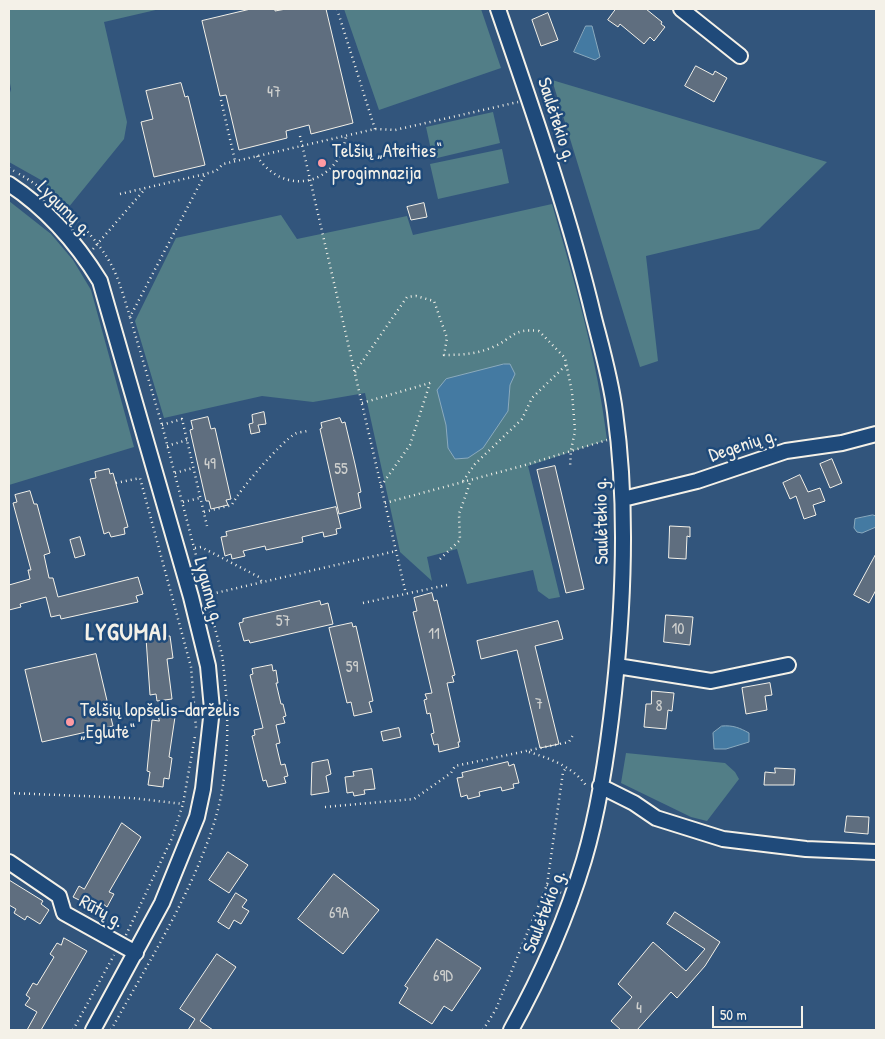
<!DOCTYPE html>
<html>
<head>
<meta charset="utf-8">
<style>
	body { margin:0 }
	#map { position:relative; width:885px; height:1039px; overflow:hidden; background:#32557c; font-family:"Patrick Hand",sans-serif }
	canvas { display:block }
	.frame { position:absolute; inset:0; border:10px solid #f4f1e8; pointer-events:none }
	.scale { position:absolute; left:712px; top:1006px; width:91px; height:22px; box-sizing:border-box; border:2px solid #f4f1e8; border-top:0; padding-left:6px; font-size:15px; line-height:18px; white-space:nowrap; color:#f4f1e8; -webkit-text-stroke:4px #1f4a7a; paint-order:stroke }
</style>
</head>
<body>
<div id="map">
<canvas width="885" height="1039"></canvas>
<div class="frame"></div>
<div class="scale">50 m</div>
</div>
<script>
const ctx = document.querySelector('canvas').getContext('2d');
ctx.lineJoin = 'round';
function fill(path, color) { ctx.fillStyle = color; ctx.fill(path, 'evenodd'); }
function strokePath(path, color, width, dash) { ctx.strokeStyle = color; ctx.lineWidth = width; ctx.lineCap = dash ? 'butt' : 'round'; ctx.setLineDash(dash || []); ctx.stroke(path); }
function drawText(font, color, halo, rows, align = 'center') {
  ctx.font = font + ' "Patrick Hand",sans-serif'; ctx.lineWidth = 5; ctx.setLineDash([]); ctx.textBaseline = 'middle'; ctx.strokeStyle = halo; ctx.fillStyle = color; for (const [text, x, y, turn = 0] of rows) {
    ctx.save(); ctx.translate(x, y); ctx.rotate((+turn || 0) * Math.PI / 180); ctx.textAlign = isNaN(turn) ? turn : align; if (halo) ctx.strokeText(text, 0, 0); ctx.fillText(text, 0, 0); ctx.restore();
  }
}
fill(new Path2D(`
	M9,9H160L104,22L127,122L124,139L68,208L41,180L9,162V96L11,89L9,78Z
	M344,9H481L501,68L379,110Z
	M552,80L827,162L759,229L646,256L658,361L640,367Z
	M493,112L500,143L433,159L426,127Z
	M502,149L509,183L438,199L430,164Z
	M9,201L51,234L73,260L91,290L134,447L9,485Z
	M552,204C575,284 597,357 607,440L528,466L560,597L549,599L538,591L533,570L467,584L457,549L427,557L432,581L400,552L365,393L313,402L262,396L164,418L135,321L176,238L281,215L297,239L407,216L413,235Z
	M626,753L725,763L735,772L739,779L707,821L691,817L621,783Z`), '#527e87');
const water = new Path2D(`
	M586,26H592L600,57L595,60L574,52Z
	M504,364H510L515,374L510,385L508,411L483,448L468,458L455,459L448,448L446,425L437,390L446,379Z
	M873,515L876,516V527L862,533L857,532L854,528L855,519Z
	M722,726C733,725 740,728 749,733V742L726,749H714L713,733Z`);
fill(water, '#447aa2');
strokePath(water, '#8aaabe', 1);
const building = new Path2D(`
	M251,9H275V11L286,9H326L353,123L311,134L309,125L286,131L287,138L239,150L226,95L220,96L202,21Z
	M616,9H646L662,22L661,24L665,27L654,41L650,37L644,44L620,24L618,27L608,20Z
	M548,13L558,40L541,46L532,20Z
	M696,66L713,75L715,71L727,78L714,102L685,86Z
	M181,83L185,97L188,96L205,165L154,177L141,122L153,119L146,91Z
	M424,203L427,217L411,220L407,207Z
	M264,412L266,424L258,425L260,432L251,434L249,424L253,423L252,415Z
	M208,417L211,429L215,428L231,499L226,500L228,505L211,509L209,501H206L190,430L193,429L191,421Z
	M340,418L342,423L345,422L355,464L361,492L358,493L361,508L339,514L320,429L322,428L321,423Z
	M832,459L842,483L830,488L820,464Z
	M555,466L584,589L566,593L537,470Z
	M109,469L110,474L113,473L128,527L124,528L125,534L111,537L109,532L104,534L90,479L96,478L95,472Z
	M800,475L808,492L820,488L825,501L813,505L816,515L804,519L796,496L790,499L783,483Z
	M30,491L34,504H37L50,553L44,555L49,578H53L58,597L138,577L143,594L136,596L138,602L61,619L60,615L51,617L46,597L20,604L21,607L9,610V585L30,579L28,570H31L13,503L17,502L15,495Z
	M336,507L341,528L336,529L337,534L324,537L323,532L302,537L303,542L266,550L265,546L243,551L245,556L232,559L231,554L225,556L221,537L227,536L226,532Z
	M670,526L690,527V537L687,536L686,559L669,558Z
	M80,537L85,555L75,558L70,540Z
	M876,554V590L869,603L854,595Z
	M432,593L434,601L437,600L455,675L452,676L454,682L447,683L460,742H458L459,747L439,752L438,744L434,745L431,734L434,733L430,713L427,714L424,700L427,699L425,694L432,693L413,612L417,611L414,598Z
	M320,601L321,605L328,603L333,624L250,643L249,640L244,641L239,623L243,622V619Z
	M666,615L693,617L690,645L664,642Z
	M558,621L563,639L535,646L559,744L540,748L517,650L481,659L477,641Z
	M352,623L353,627L356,626L373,701L369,702L372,712L354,716L351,702L347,703L329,628Z
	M164,628L165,636H170L173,658L167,659L172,699L157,701L156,694L150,695L146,638L150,637V629Z
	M96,654L113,726L42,742L25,670Z
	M272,665L273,671L276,670L278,683H276L281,704H283L286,716L283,717L285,723L276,725L280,743L276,744L281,765L285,764L288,776L284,777L286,783L268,787L266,780L263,781L252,736L255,735L254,730L263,728L250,675L253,674L252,669Z
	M770,683L772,695L765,696L767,710L746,714L742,688Z
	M652,691L674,693L672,711L668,710L666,729L644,727L646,704H651Z
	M158,714L175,717L169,757L172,758L169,779L164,778L163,787L148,785L150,772L147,771L152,720L159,721Z
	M399,728L401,737L383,741L381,732Z
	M328,760L331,774L326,776L329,792L311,795L312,763Z
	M508,762L509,766L514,764L519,783L513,784L514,788L502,791L501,787L479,792L480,796L468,799L467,795L461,797L457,778L463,777L462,773Z
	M775,768L795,769L794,785H764L765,772L775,773Z
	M372,769L375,789L364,790L365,794L354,796L353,792L347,793L345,777L354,776L353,772Z
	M847,816L869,817L868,834L845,832Z
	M122,823L141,837L109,892L114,894L107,907L102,903L98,909L91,905L88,909L79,904L81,901L73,897L79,886L84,889Z
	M228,852L248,865L229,893L209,880Z
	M334,874L379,910L343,954L298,919Z
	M9,880L43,901L41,904L49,910L40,924L27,916L25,920L14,913L16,909L9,905Z
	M236,893L247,900L242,907L249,911L241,924L234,920L229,929L218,922Z
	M675,912L720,942L705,966L677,998L671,992L637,1030H621L611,1021L632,997L618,984L653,942L686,971L705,949L667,924Z
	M64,938L87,951L41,1030H27L37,1012L25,1005L30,998L26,995L33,983L37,985L54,957L50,954L57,943L61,945Z
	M437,939L481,968L452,1011L444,1006L432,1024L399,1003L408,988L405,986Z
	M217,954L236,967L200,1021L213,1030H188L195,1019L180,1009Z`);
fill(building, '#5f6e7f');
strokePath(building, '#f4f1e8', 1);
const minor = new Path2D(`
	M498,9C533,111 569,213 594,318C602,349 611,380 615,412C628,505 624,600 614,693C608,749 600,806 584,860C566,920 541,976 511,1030
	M681,9L740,56
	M9,184C47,209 76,242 100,281L191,597L208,666L212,709L203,789L197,817L162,903L93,1030
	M623,499L697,481L786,451L842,443L876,434
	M617,666L711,681L788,665
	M600,786L634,803L656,818L723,839L806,849L876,852
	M9,862L59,896L64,913L136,953`);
strokePath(minor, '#f4f1e8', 18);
strokePath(new Path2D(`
	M337,9L375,129
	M221,100L235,161
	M300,136L406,594
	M257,156C284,198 339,185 346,136
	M9,168L14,171
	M19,174C50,191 90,229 108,259C119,277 124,298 130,317L205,174
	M120,194L205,174L216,171L223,164L375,129L395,130L518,102
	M93,249L145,189
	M355,372L407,297L416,296L434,301L447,338L444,355C462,355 477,354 493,347C514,338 512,328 539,331L565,358L572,392L575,431L571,450L570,467
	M362,403L430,383
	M162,425L182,419L207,526
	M167,446L187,440
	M175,473L193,468
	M463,481L475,464L522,419L532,398L566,365
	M116,483L140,478L191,667L196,728
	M381,486L410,445L430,383
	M183,502L200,498
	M385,503L522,466L607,440
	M204,512L232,505C238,491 282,441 295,434C298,432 303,432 307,431
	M195,548L201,547L259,577L262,582
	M440,559L460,540L459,514L471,480
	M207,595L396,551
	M363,603L447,585
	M529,752C551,759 574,767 587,787
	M9,793L132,798L183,804
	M325,807L414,799L451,773L455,766L569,742L573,735
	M547,885L561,893
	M126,935L172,838L183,804L195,736
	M73,1030L114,955
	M111,1030C148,963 192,894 215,820C231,767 229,708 222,655L162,425L130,317
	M483,1030L496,1009L547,885L563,772L566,768`), '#f4f1e8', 2.5, [1, 4]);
strokePath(minor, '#1f4a7a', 14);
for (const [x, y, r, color] of [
	[322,163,5,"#ff9aa2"],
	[70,722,5,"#ff9aa2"]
]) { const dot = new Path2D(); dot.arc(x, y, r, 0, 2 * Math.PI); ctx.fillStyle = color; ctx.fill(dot); strokePath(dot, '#1f4a7a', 2); }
drawText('16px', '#cfd0ce', null, [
	["47",274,93],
	["49",210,465],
	["55",341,470],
	["57",283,622],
	["10",678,630],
	["11",434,635],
	["59",352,668],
	["7",539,705],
	["8",659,707],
	["69A",339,914],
	["69D",443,977],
	["4",639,1009]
]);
drawText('19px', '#f4f1e8', '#1f4a7a', [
	["Saulėtekio g.",556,120,72],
	["Lygumų g.",64,209,45],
	["Degenių g.",743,446,-18],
	["Saulėtekio g.",602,521,-91],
	["Lygumų g.",208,591,75],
	["Rūtų g.",101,912,29],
	["Saulėtekio g.",545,912,-69]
]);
drawText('19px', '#f4f1e8', '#1f4a7a', [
	["Telšių „Ateities“",332,152],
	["progimnazija",332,174],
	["Telšių lopšelis-darželis",80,711],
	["„Eglutė“",80,733]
], 'left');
ctx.letterSpacing = '1px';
drawText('bold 24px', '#f4f1e8', '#1f4a7a', [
	["LYGUMAI",127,634]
]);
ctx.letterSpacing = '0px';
</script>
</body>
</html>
